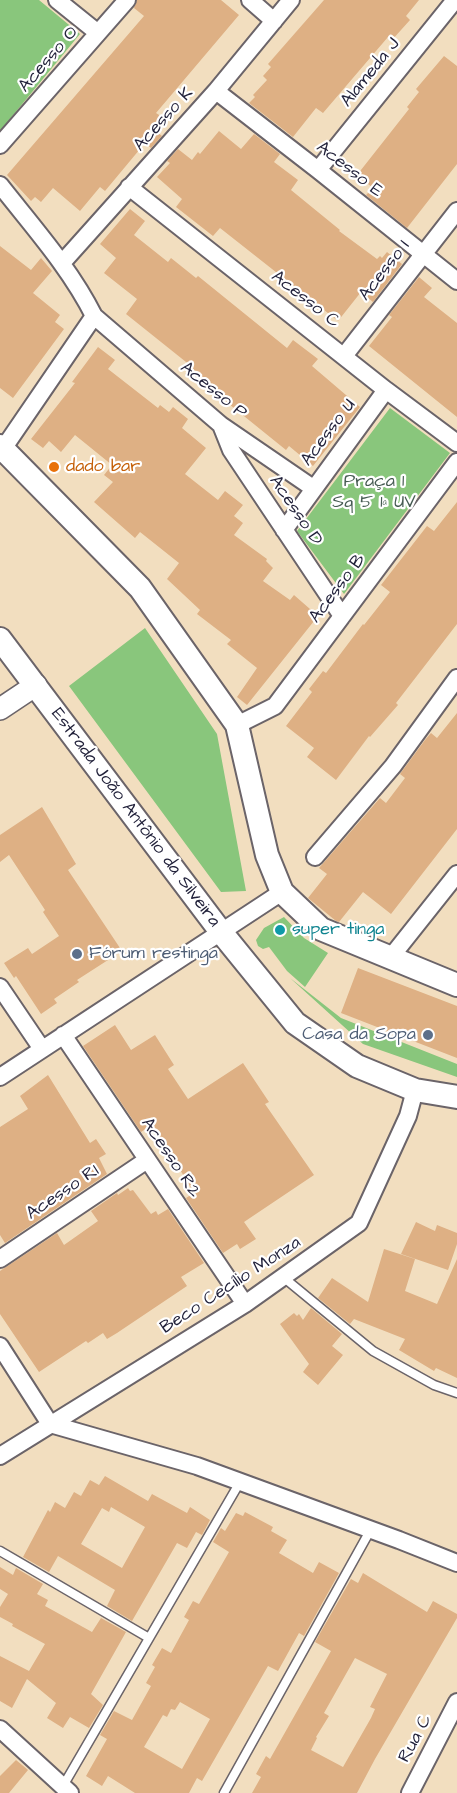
<!DOCTYPE html>
<html>
<head>
<meta charset="utf-8">
<style>
	body { margin:0 }
	canvas { display:block; background:#f2debf }
</style>
</head>
<body>
<canvas width="457" height="1793"></canvas>
<script>
const ctx = document.querySelector('canvas').getContext('2d');
ctx.lineJoin = 'round';
function fill(path, color) { ctx.fillStyle = color; ctx.fill(path, 'evenodd'); }
function strokePath(path, color, width, dash) { ctx.strokeStyle = color; ctx.lineWidth = width; ctx.lineCap = dash ? 'butt' : 'round'; ctx.setLineDash(dash || []); ctx.stroke(path); }
function drawText(font, color, halo, rows, align = 'center') {
  ctx.font = font + ' "Architects Daughter",sans-serif'; ctx.lineWidth = 4.5; ctx.setLineDash([]); ctx.textBaseline = 'middle'; ctx.strokeStyle = halo; ctx.fillStyle = color; for (const [text, x, y, turn = 0] of rows) {
    ctx.save(); ctx.translate(x, y); ctx.rotate((+turn || 0) * Math.PI / 180); ctx.textAlign = isNaN(turn) ? turn : align; if (halo) ctx.strokeText(text, 0, 0); ctx.fillText(text, 0, 0); ctx.restore();
  }
}
fill(new Path2D(`
	M0,0H39L80,34L0,131Z
	M390,408L450,453L344,594L297,531Z
	M145,628L217,734L246,891L221,892L69,686Z
	M284,917L304,938L328,953L305,987L287,971L269,947L263,949L258,946L256,940L264,928Z
	M290,978L341,1018L457,1064V1077L363,1044Z`), '#89c67c');
fill(new Path2D(`
	M137,0H221L239,15L156,113L167,120L157,132L162,136L151,148L145,143L105,191L100,187L80,211L53,188L41,202L35,197L31,201L7,175L144,16L134,8Z
	M324,0H419L406,16L410,20L392,40L388,37L323,113L316,108L293,137L249,103L255,97L253,95L267,80L263,76L271,67L268,64Z
	M444,56L457,66V164L407,228L366,195L373,188L357,175L409,109L407,107L419,92L416,89Z
	M219,131L241,149L254,134L280,154L274,162L298,180L291,190L340,230L339,231L377,259L380,256L382,258L387,252L402,264L373,302L361,292L338,321L220,228L213,236L176,207L182,199L157,177L170,163L167,161L178,149L192,160L198,152L200,154Z
	M130,209L145,221L134,235L168,262L171,258L196,278L198,276L287,348L293,340L318,359L312,366L360,407L313,466L289,446L286,450L203,383L200,386L185,374L191,366L126,314L137,299L104,273L116,258L100,244Z
	M0,246L31,270L41,258L52,271L33,293L60,315L55,322L64,329L13,398L0,388Z
	M419,277L432,288L424,297L457,323V417L369,346L392,317L389,315Z
	M98,347L115,360L108,369L158,408L160,405L169,412L173,407L188,419L182,428L206,448L185,474L218,500L225,491L243,505L234,516L243,523L234,535L267,559L266,561L273,568L263,581L290,600L294,595L318,616L247,705L237,697L257,668L227,644L231,640L197,614L200,610L167,579L179,563L140,532L135,538L94,502L113,482L104,475L112,465L75,435L61,452L49,441L43,448L31,439L75,383L72,382Z
	M457,502V624L396,703L398,705L370,737L369,736L336,780L307,757L314,748L286,726L312,692L309,689L323,671L326,673L363,624L364,625L390,592L381,585L427,526L434,531Z
	M457,713V829L391,914L363,892L339,922L336,921L308,898L327,874L319,868L380,798L386,803L405,778L400,774L425,740L431,733L437,738Z
	M42,807L76,864L68,870L122,951L77,980L79,982L54,999L57,1003L41,1014L16,976L14,978L4,963L28,948L32,954L59,936L43,912L45,910L9,855L0,862V835Z
	M358,968L457,1006V1058L341,1013Z
	M115,1025L131,1050L155,1035L174,1065L168,1069L188,1099L243,1063L269,1102L265,1104L314,1175L244,1222L256,1239L240,1249L237,1244L223,1253L186,1198L194,1193L182,1173L150,1126L141,1132L83,1046Z
	M48,1075L90,1143L96,1139L106,1154L99,1158L107,1174L5,1243L0,1235V1127L28,1109L20,1096Z
	M128,1188L130,1191L133,1190L151,1214L156,1211L158,1215L168,1209L204,1263L181,1277L187,1286L117,1333L107,1339L103,1333L88,1343L86,1341L39,1372L0,1314V1271L57,1233L64,1245L98,1221L91,1211L117,1193L118,1195Z
	M416,1222L435,1231L437,1225L457,1233V1244L448,1270L401,1254Z
	M384,1249L415,1259L405,1291L437,1304L457,1259V1378L436,1368L434,1371L399,1350L405,1339L354,1319L350,1324L318,1298L332,1278L368,1302Z
	M311,1308L342,1334L332,1346L343,1355L318,1385L303,1372L309,1364L280,1324L294,1313L297,1316L299,1314L303,1320Z
	M105,1476L148,1501L152,1494L187,1513L190,1507L210,1520L202,1535L196,1532L187,1548L177,1543L132,1621L107,1606L115,1590L58,1556L49,1572L23,1557L48,1510L50,1512L55,1502L65,1508L74,1492L81,1496L90,1480L99,1485ZM111,1507L145,1527L122,1568L81,1544L102,1508L109,1512Z
	M245,1512L273,1527L271,1531L287,1540L279,1553L313,1573L319,1562L339,1573L304,1636L299,1633L278,1671L268,1666L202,1781L197,1778L189,1793H135L108,1776L102,1786L86,1776L107,1739L100,1735L114,1711L132,1720L151,1686L146,1683L155,1667L152,1665L162,1648L171,1653L189,1620L184,1617L193,1601L199,1604L229,1552L213,1542L221,1528L225,1531L236,1513L243,1516ZM180,1702L210,1719L182,1769L144,1747L163,1715L167,1717L171,1709L175,1710Z
	M0,1567L13,1575L16,1568L43,1584L37,1594L48,1600L45,1606L92,1632L101,1618L126,1632L91,1694L103,1705L89,1728L70,1717L63,1728L47,1718L56,1703L27,1679L12,1708L0,1701V1656L29,1671L45,1644L12,1626L13,1624L0,1617V1607L8,1594L0,1589Z
	M363,1573L427,1612L433,1601L457,1614V1618L375,1759L357,1793H252L261,1777L256,1774L266,1756L270,1759L331,1651L315,1642L351,1579L358,1583ZM355,1658L387,1674L370,1707L375,1709L371,1718L343,1767L311,1750L317,1738L316,1737L329,1716L324,1713Z
	M16,1760L28,1770L9,1793H0V1776Z`), '#deb084');
const service = new Path2D(`
	M283,1277L373,1351L434,1385L457,1393
	M0,1551L149,1638
	M63,1786L240,1482
	M224,1793L371,1529`);
const minor = new Path2D(`
	M57,0L98,33
	M250,0L274,21
	M216,91L318,170L457,281
	M0,145L127,0
	M318,170L455,0
	M0,185C33,227 70,268 94,316L221,425L313,488
	M129,187L386,390L457,443
	M62,263L216,91L291,0
	M344,356L457,211
	M221,425L231,450L342,616
	M3,449L94,316
	M284,530L386,390
	M237,725L275,706L457,462
	M315,857L393,766L457,678
	M391,957L457,874
	M0,987L42,1049
	M63,1035L245,1304
	M0,1077L282,892
	M0,1259L147,1160
	M0,1346L50,1424L197,1466L399,1540L457,1563
	M0,1456L245,1304L359,1223L408,1116L415,1090
	M0,1729L70,1793
	M410,1793L457,1702`);
const tertiary = new Path2D(`
	M0,709L36,685`);
const secondary = new Path2D(`
	M0,446L140,588L237,725L267,855L282,892L321,929L457,985
	M0,639L221,932L295,1023L357,1066L415,1090L457,1097`);
strokePath(service, '#6b6469', 11);
strokePath(minor, '#6b6469', 20);
strokePath(tertiary, '#6b6469', 24);
strokePath(secondary, '#6b6469', 26);
strokePath(service, '#fff', 8);
strokePath(minor, '#fff', 16);
strokePath(tertiary, '#fff', 21);
strokePath(secondary, '#fff', 22);
for (const [x, y, r, color] of [
	[54,467,6,"#e8710a"],
	[280,930,6,"#0f9aa8"],
	[77,954,6,"#5c6f8a"],
	[428,1035,6,"#5c6f8a"]
]) { const dot = new Path2D(); dot.arc(x, y, r, 0, 2 * Math.PI); ctx.fillStyle = color; ctx.fill(dot); strokePath(dot, '#fff', 2); }
drawText('18px', '#22223b', '#fff', [
	["Acesso O",49,60,-49],
	["Alameda J",371,73,-51],
	["Acesso K",164,120,-48],
	["Acesso E",349,170,38],
	["Acesso I",385,271,-52],
	["Acesso C",305,300,38],
	["Acesso P",213,391,39],
	["Acesso U",329,433,-53],
	["Acesso D",295,511,56],
	["Acesso B",338,589,-53],
	["Estrada João Antônio da Silveira",135,818,53],
	["Acesso R2",170,1158,56],
	["Acesso R1",63,1193,-34],
	["Beco Cecílio Monza",231,1286,-33],
	["Rua C",416,1739,-62]
]);
drawText('18px', '#c56008', '#fff', [
	["dado bar",66,467]
], 'left');
drawText('18px', '#465b52', '#fff', [
	["Praça 1",374,482],
	["Sq 5 1ª UV",374,503]
]);
drawText('18px', '#0d838f', '#fff', [
	["super tinga",292,930]
], 'left');
drawText('18px', '#4e5e75', '#fff', [
	["Fórum restinga",89,954],
	["Casa da Sopa",416,1035,"right"]
], 'left');
</script>
</body>
</html>
